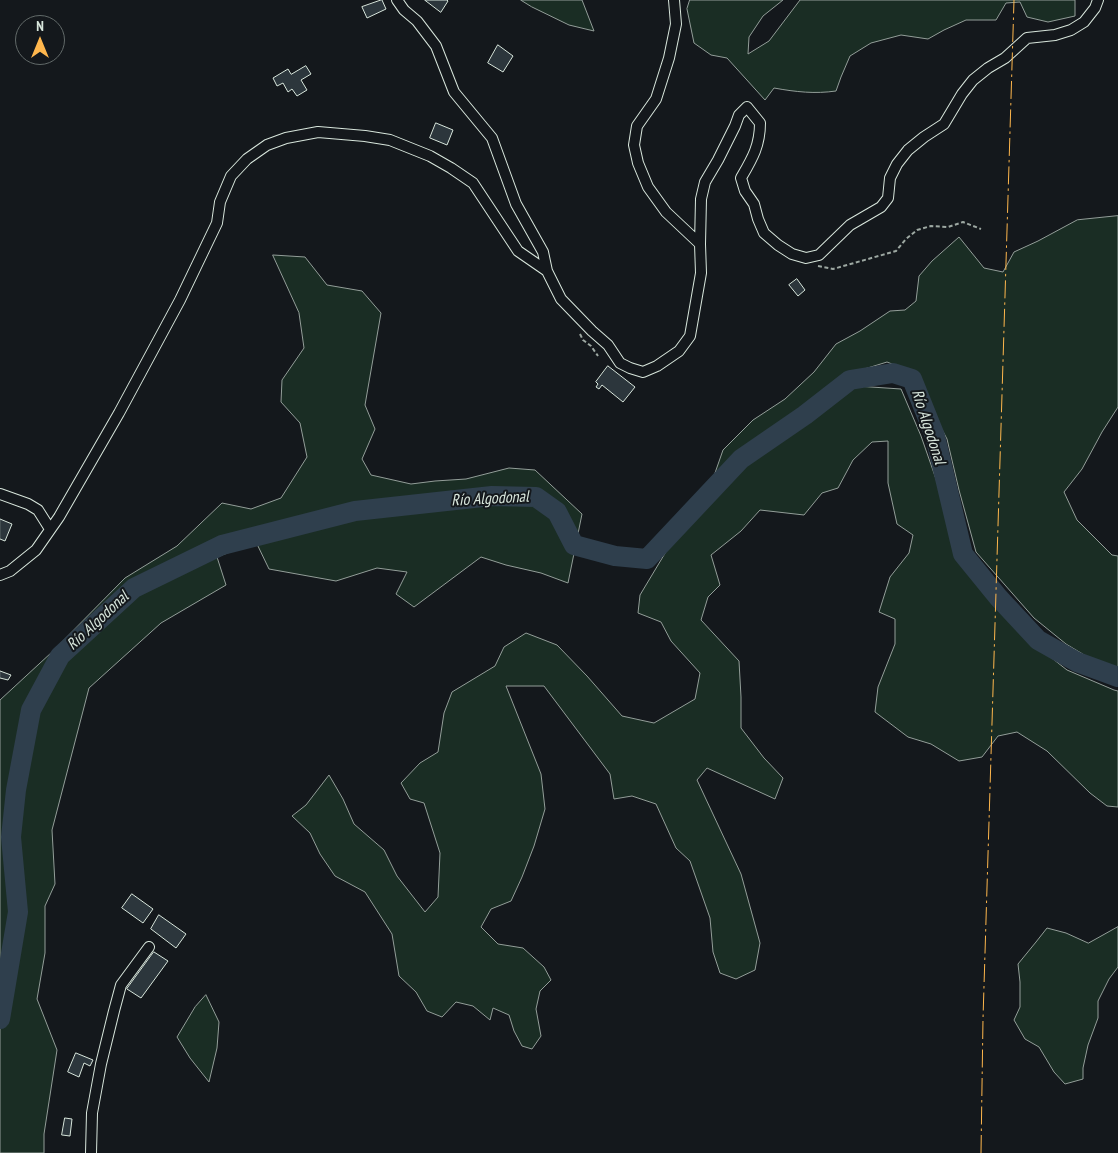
<!DOCTYPE html>
<html>
<head>
<meta charset="utf-8">
<style>
	body { margin:0 }
	#map { position:relative; width:1118px; height:1153px; overflow:hidden; background:#14181c; font-family:"PT Sans Narrow",sans-serif }
	canvas { display:block }
	.north { position:absolute; left:15px; top:15px; width:50px; height:50px; box-sizing:border-box; background:#14181c; border:1px solid #626a69; border-radius:50%; rotate:0deg; font-size:14px; font-weight:700; line-height:20px; text-align:center; color:#d8e6dc }
	.north::after { content:''; display:block; margin:auto; width:18px; height:22px; background:#ffb74d; clip-path:polygon(50% 0,100% 100%,50% 72%,0 100%) }
</style>
</head>
<body>
<div id="map">
<canvas width="1118" height="1153"></canvas>
<div class="north">N</div>
</div>
<script>
const ctx = document.querySelector('canvas').getContext('2d');
ctx.lineJoin = 'round';
function fill(path, color) { ctx.fillStyle = color; ctx.fill(path, 'evenodd'); }
function strokePath(path, color, width, dash) { ctx.strokeStyle = color; ctx.lineWidth = width; ctx.lineCap = dash ? 'butt' : 'round'; ctx.setLineDash(dash || []); ctx.stroke(path); }
function drawText(font, color, halo, rows, align = 'center') {
  ctx.font = font + ' "PT Sans Narrow",sans-serif'; ctx.lineWidth = 4; ctx.setLineDash([]); ctx.textBaseline = 'middle'; ctx.strokeStyle = halo; ctx.fillStyle = color; for (const [text, x, y, turn = 0] of rows) {
    ctx.save(); ctx.translate(x, y); ctx.rotate((+turn || 0) * Math.PI / 180); ctx.textAlign = isNaN(turn) ? turn : align; if (halo) ctx.strokeText(text, 0, 0); ctx.fillText(text, 0, 0); ctx.restore();
  }
}
const green = new Path2D(`
	M521,0H582L594,31L569,25L532,7Z
	M690,0H783L763,16L749,37L748,54L769,41L800,0H1075V16L1048,22L1027,17L1020,2L1006,3L996,20H966L944,30L928,39L901,35L871,43L850,56L841,77L836,91C815,94 796,92 774,88L765,100L727,58L711,55L694,43L687,9Z
	M1118,216V407L1102,432L1082,469L1064,492L1077,520L1112,555L1118,556V670L1096,662L1066,644L1034,618L976,552L959,490L947,439L912,372L887,362L858,371L833,389L805,412L745,453L723,476L715,473L723,450L753,420L785,399L814,372L836,344L860,331L890,311L905,310L916,301L919,276L932,261L959,237L984,268L1003,272L1014,252L1038,241L1077,220Z
	M273,255L305,257L327,285L362,291L381,313L365,405L375,429L362,459L371,475L411,484L435,481L466,479L509,468L535,470L582,514L568,583L541,573L506,565L481,557L414,607L396,594L407,572L377,568L336,581L269,569L256,542L217,557L226,585L161,623L89,688L52,830L55,884L45,906V953L37,999L57,1050L44,1134V1153H0V700L52,652L125,578L177,546L222,503L251,509L281,498L307,457L300,423L281,402L282,380L304,348L299,313Z
	M856,386L901,389L921,436L936,479L959,556L988,594L1039,648L1067,670L1114,690L1118,691V807L1107,806L1090,793L1047,751L1017,732L998,736L982,757L959,761L931,744L908,737L875,712L878,687L895,644V619L879,612L890,577L909,553L913,535L897,524L888,483V441L872,442L853,460L838,488L822,493L804,515L760,510L741,531L711,555L720,585L708,597L701,620L739,661L741,697V728L764,758L783,778L775,799L707,768L697,780L741,874L760,943L755,970L736,979L720,973L713,952L710,918L690,861L676,848L656,804L632,796L614,799L610,774L544,686H506L541,774L545,809L534,846L522,877L511,901L491,909L481,927L498,944L523,948L544,967L551,980L540,991L536,1009L541,1036L532,1049L522,1046L514,1031L509,1015L493,1008L490,1020L473,1006L456,1002L442,1017L427,1011L416,992L399,976L392,934L365,892L335,876L320,854L310,833L292,816L306,805L329,775L343,799L354,824L384,850L397,876L425,912L438,897L440,853L424,803L410,799L401,783L420,763L438,752L444,713L452,692L495,666L504,647L526,633L557,645L587,676L622,716L654,723L695,699L700,673L671,641L661,622L638,613L640,595L673,540L699,515L745,465Z
	M1118,927V967L1109,979L1098,1001V1018L1088,1045L1083,1068V1079L1065,1084L1054,1072L1039,1047L1025,1039L1014,1020L1020,1007V982L1018,964L1036,942L1047,928L1066,933L1088,943Z
	M206,995L219,1022L217,1048L209,1082L190,1058L177,1037L195,1007Z`);
fill(green, '#1a2d24');
strokePath(green, '#939e99', 1);
strokePath(new Path2D(`
	M0,1019L18,912L11,837L16,790L31,710L60,656L134,588L222,545L355,511L492,496L536,497L557,512L574,545L615,556L647,559L741,459L805,415L850,380L893,373L912,379L935,436L963,554L998,597L1038,640L1077,662L1118,677`), '#2f3f4d', 20);
const building = new Path2D(`
	M382,0L386,9L367,18L362,7Z
	M425,0H447L448,1L441,12Z
	M498,45L513,56L503,72L488,63Z
	M306,66L311,74L301,80L307,90L297,96L292,89L288,92L283,83L277,86L273,78L288,69L291,74Z
	M436,123L453,130L447,145L430,138Z
	M797,279L805,290L798,296L789,285Z
	M608,366L635,387L623,402L602,385L599,389L596,387L598,384L596,382Z
	M0,519L12,524L5,541L0,539Z
	M0,671L11,675L8,680L0,678Z
	M132,894L153,909L143,923L122,908Z
	M159,915L186,934L176,948L151,929Z
	M154,952L168,961L141,998L127,989Z
	M76,1053L93,1060L90,1066L84,1063L79,1077L68,1072Z
	M65,1118L72,1119L70,1136L62,1135Z`);
fill(building, '#2c363c');
strokePath(building, '#d8e6dc', 1);
const minor = new Path2D(`
	M397,0L404,10L417,21L436,46L454,92L492,138L516,204L543,252L547,271
	M674,0L676,24L669,58L656,99L637,126L634,145L638,163L648,187L666,212L700,244
	M0,494L28,504L38,510L50,529
	M0,575L10,571L36,550L59,517L119,413L180,300L217,223L220,202L231,176L247,159L267,145L286,138L318,132L365,136L390,140L430,156L451,168L473,183L518,251L547,271L561,299L592,331L608,345L620,363L630,368L643,372L657,366L679,351L690,336L701,273L700,244L701,199L705,182L718,160L735,126L739,115L747,107L760,123C760,146 752,159 741,178L745,191L754,204L758,219L764,233L778,245L792,254L806,258L819,255L850,225L881,207L888,198L890,178L897,164L908,150L924,137L944,124L962,94L973,80L988,68L1005,58L1027,38L1055,35L1071,30L1084,22L1095,8L1098,0
	M91,1153L92,1113L101,1064L114,1011L121,985L149,947`);
strokePath(minor, '#d8e6dc', 12);
strokePath(new Path2D(`
	M818,266L833,269L896,251L906,239L917,230L931,226L948,227L963,222L981,229
	M580,334L583,340L591,346L598,356`), '#9da8a2', 2, [4, 2.5]);
strokePath(minor, '#14181c', 10);
strokePath(new Path2D(`
	M981,1153L983,1019L1014,0`), '#ffb74d', 1, [18, 4, 2.5, 4]);
drawText('italic 16px', '#d8e6dc', '#14181c', [
	["Río Algodonal",928,427,72],
	["Río Algodonal",490,499,-3],
	["Río Algodonal",98,621,-43]
]);
</script>
</body>
</html>
